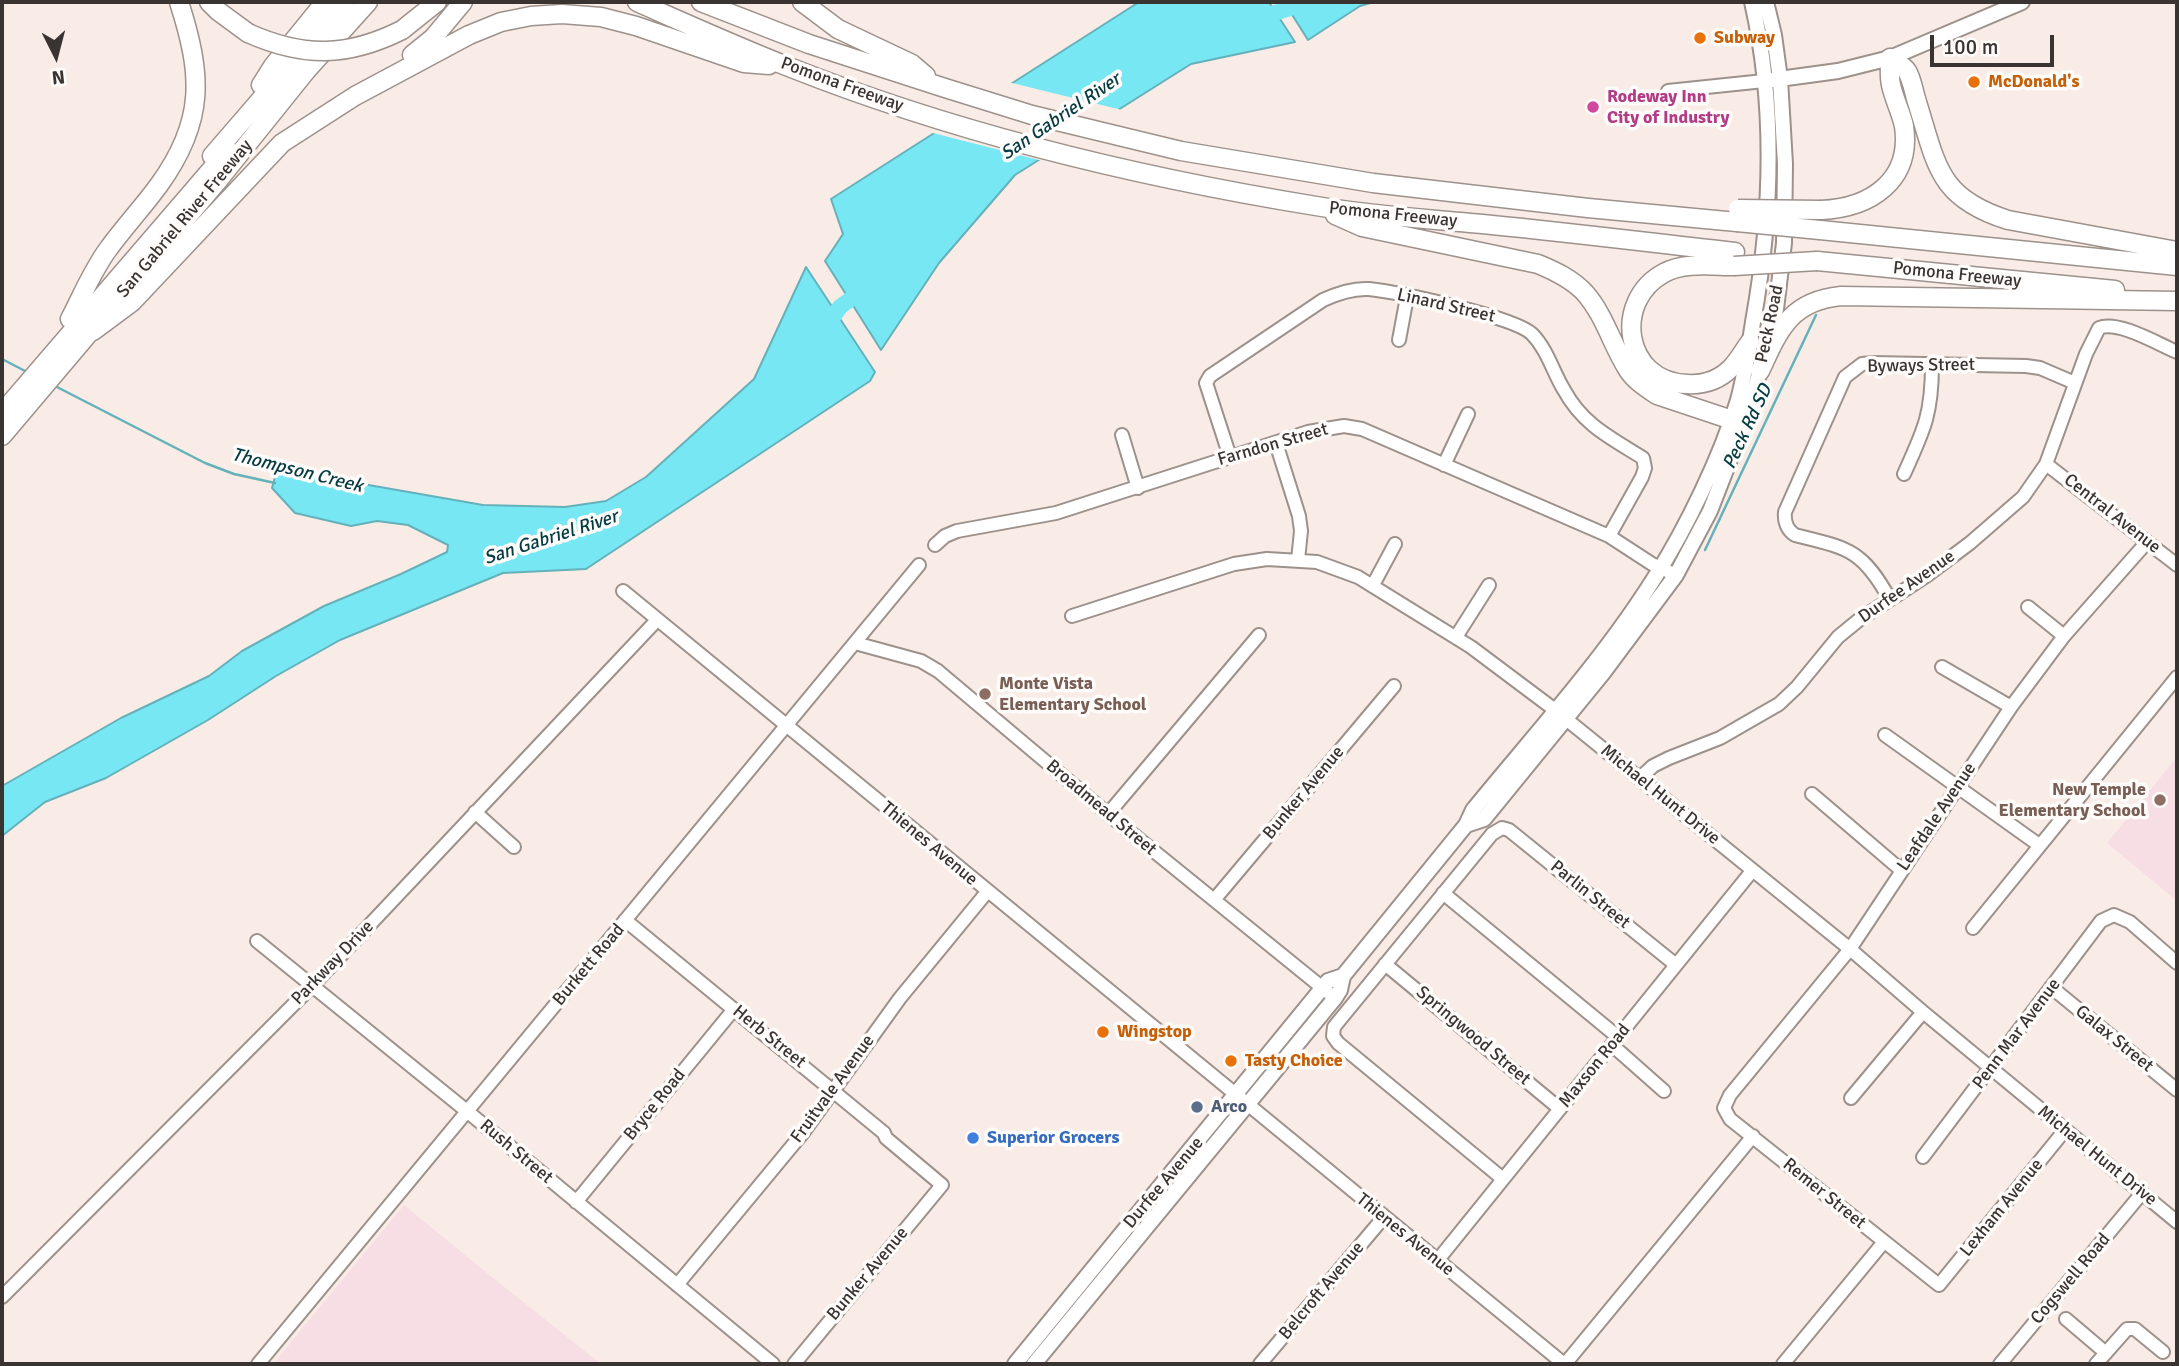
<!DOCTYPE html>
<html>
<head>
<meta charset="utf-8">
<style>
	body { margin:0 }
	#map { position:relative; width:2179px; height:1366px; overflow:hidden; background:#f9ece6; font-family:Signika,sans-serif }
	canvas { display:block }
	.frame { position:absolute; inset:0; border:4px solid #393432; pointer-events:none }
	.north { position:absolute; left:21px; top:21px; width:70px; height:70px; -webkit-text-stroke:5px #fefcfa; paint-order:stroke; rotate:174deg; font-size:19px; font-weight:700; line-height:28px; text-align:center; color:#393432 }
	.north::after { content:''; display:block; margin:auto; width:24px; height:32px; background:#393432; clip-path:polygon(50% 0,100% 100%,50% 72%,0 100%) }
	.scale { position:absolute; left:1930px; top:35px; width:124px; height:32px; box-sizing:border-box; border:4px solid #393432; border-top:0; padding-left:9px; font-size:21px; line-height:24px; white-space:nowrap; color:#393432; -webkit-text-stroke:5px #fefcfa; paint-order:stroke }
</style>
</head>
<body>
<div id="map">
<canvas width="2179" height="1366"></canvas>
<div class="frame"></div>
<div class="north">N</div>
<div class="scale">100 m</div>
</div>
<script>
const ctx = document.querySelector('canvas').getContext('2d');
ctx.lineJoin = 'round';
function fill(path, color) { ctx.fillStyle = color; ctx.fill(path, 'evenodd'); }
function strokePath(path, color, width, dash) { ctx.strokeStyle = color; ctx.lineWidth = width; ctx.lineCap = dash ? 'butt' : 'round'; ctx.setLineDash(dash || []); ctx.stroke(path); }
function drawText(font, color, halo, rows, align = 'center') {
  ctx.font = font + ' Signika,sans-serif'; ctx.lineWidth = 7; ctx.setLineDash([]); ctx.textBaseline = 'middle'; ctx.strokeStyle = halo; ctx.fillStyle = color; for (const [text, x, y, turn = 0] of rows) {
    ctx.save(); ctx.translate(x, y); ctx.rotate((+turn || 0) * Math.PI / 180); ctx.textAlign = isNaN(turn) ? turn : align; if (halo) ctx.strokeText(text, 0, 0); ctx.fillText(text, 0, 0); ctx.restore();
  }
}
fill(new Path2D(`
	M2177,757V901L2107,843Z
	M404,1205L487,1273L601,1364H273Z`), '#f7dde4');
const water = new Path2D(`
	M1139,2H1269L1295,42L1191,64L1015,175L939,263L881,350L825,261L843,234L831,199Z
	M1284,2H1374L1360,6L1308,40Z
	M806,267L875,372L870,381L586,569L503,573L340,640L276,676L208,720L106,778L45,802L2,836V786L121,718L209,676L242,651L324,606L401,574L447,552L448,545L408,525L377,521L351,526L295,513L272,488L277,469L483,505L565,507L606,501L646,477L754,379Z`);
fill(water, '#78e7f4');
strokePath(water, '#65b1ba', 2);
fill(new Path2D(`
	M1008,82L1122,110L1043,161L929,132Z`), '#f9ece6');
strokePath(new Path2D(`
	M2,359L27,372
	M55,386L205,463L234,474L275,483
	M1705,550L1816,315`), '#65b1ba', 2.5);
strokePath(new Path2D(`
	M1256,19L1309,2
	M825,328L840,307L865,288`), '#78e7f4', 16);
const minor = new Path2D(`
	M1668,91L1764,81
	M1399,340L1407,297
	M1122,435L1138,488
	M1276,443L1299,516L1301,531L1298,560
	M1230,457L1206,383L1210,376L1323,300C1338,293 1353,288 1369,289C1397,292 1515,317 1532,334C1547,349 1553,372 1564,390C1583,425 1611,438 1643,458L1645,468L1642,477L1609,536
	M2046,464L2177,565
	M1444,465L1468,414
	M1904,474C1924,430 1932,414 1932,365
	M935,545L945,536L957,531L1056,513L1308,432L1344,426L1362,429L1609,536L1652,564L1676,575
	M1373,585L1395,544
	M623,591L1564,1364
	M1889,598C1862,549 1847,548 1795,535C1787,530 1784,521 1785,512L1845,377L1862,364L1873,363L2026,366L2040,368L2075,383
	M2028,607L2064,636
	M1072,616L1234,564L1267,559L1317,562L1358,577L1471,647L1555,710L1850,949L1923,1012L2177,1222
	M1456,637L1489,585
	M855,643L921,661L938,671L1108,814L1335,998
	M1942,667L2011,707
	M1885,735L2039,845
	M1640,778L1653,766L1669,758L1720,738L1779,704L1797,687L1838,637L1860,619L1926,576L1970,543L2023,497L2046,464L2086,354L2099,328C2118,320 2158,344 2177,352
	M1812,794L1901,870
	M475,812L514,847
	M1108,814L1259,635
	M1443,893L1618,1037
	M1214,900L1394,686
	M625,920L884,1133L886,1138L942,1185L794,1364
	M1973,928L2177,677
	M257,941L468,1112L773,1364
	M1385,964L1560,1109
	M2051,987L2177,1090
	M1612,1045L1664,1091
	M1851,1098L1923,1012
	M2065,1130L1939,1285L1730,1119L1724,1108L1730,1095L1850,949L2011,707L2064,636L2147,542
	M1923,1157L2101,921L2114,915L2130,922L2177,963
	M1503,1179L1338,1043L1333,1036L1334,1027L1492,834L1502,828L1509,830L1676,965
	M576,1202L734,1009
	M1437,1261L1752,871
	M677,1285L802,1134L900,998L987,892
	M2,1297L312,986L657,620
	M2066,1319L2106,1353
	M258,1364L919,565
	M1260,1364L1384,1217
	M1565,1364L1753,1136
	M1783,1364L1883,1243
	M2000,1364L2142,1193
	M2096,1364L2127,1329H2135L2163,1352`);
const major = new Path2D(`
	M1772,80L1838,71L1890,58L2022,2
	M1466,825L1484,819L1603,673L1676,575L1710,511L1750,408L1776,309L1784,243L1785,164L1780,79L1774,35L1766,2
	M1015,1364L1328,981L1343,976
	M1034,1364L1335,998L1340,990L1343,976L1466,825L1473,810C1535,734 1603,660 1655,577C1687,527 1721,456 1738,400C1745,374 1749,348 1753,322C1772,216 1776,107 1752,2`);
const highway = new Path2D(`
	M209,2L218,11L248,33
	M637,2C687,24 738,47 789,67C958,134 1137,177 1316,206C1374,216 1433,219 1492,225C1573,233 1654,243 1735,252
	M701,2L809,44L945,88L1032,115L1181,151L1373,183L1588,208L1737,222
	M802,2L838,29L912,64L926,76
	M402,30L437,2
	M412,55L433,38L463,2
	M1890,58C1895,61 1904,66 1907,71C1912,79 1914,93 1917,102C1937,166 1938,198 2008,220L2177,251
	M261,85L273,66L325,2
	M212,156L345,2
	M1821,210C1870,208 1912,181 1904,126C1901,112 1894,99 1891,85C1889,76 1890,66 1890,58
	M1335,215L1362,227L1538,264C1555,271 1572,279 1585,293C1605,316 1612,345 1628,370C1635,381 1647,388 1657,395L1744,424
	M1820,230L2177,266
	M1817,261L2115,290
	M1734,266C1712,266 1684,262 1664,273C1612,301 1624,382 1687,384C1703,385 1719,380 1731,368C1738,361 1744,350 1750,342
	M70,319C82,296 93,269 109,248C125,226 143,207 159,185C206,120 202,74 179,2
	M93,331L132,302L282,143L355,96L469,35L501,22L531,16L562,14L601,17L636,26L744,63L769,65
	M1760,371C1779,330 1790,301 1841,296L2177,301
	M2,413L228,150
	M2,436L216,183L306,71L368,2`);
strokePath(minor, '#9d918b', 16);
strokePath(major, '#9d918b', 18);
strokePath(highway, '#9d918b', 21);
strokePath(minor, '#fff', 12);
strokePath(major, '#fff', 14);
strokePath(highway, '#fff', 18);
const highwayBridge = new Path2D(`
	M248,33C304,58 348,57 402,30
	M1738,209L1821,210
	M1737,222L1820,230
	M1734,266L1817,261`);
strokePath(highwayBridge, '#9d918b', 21, []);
strokePath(highwayBridge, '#fff', 18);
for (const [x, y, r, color] of [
	[1700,38,7,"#e8710a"],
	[1974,82,7,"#e8710a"],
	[1593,107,7,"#d1479c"],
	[985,694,7,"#8d6e63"],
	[2160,800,7,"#8d6e63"],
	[1103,1032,7,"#e8710a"],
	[1231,1061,7,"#e8710a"],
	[1197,1107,7,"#5c6f8a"],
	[973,1138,7,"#3f7fe0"]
]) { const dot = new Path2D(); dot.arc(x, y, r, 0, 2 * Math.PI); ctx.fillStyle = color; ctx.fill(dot); strokePath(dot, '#fefcfa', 2.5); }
drawText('bold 18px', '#c56008', '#fefcfa', [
	["Subway",1714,38],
	["McDonald's",1988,82],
	["Wingstop",1117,1032],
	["Tasty Choice",1245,1061]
], 'left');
drawText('18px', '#393432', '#fefcfa', [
	["Pomona Freeway",842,85,20],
	["Pomona Freeway",1393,215,6],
	["San Gabriel River Freeway",185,219,-50],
	["Pomona Freeway",1957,275,6],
	["Linard Street",1446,306,13],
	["Peck Road",1770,324,-78],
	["Byways Street",1921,366,-1],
	["Farndon Street",1273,445,-16],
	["Central Avenue",2112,514,38],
	["Durfee Avenue",1907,587,-35],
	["Bunker Avenue",1304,793,-50],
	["Michael Hunt Drive",1660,795,39],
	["Broadmead Street",1101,808,40],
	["Leafdale Avenue",1937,817,-56],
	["Thienes Avenue",929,844,40],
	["Parlin Street",1590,895,39],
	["Parkway Drive",333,963,-46],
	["Burkett Road",589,965,-50],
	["Penn Mar Avenue",2017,1034,-53],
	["Springwood Street",1473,1036,40],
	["Herb Street",769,1037,39],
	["Galax Street",2114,1039,39],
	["Maxson Road",1595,1066,-51],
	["Fruitvale Avenue",833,1089,-54],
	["Bryce Road",655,1105,-51],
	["Rush Street",516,1152,40],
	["Michael Hunt Drive",2097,1156,39],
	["Durfee Avenue",1164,1183,-50],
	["Remer Street",1824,1194,39],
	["Lexham Avenue",2002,1208,-51],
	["Thienes Avenue",1405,1235,39],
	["Bunker Avenue",868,1274,-50],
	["Cogswell Road",2071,1279,-50],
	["Belcroft Avenue",1322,1291,-50]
]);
drawText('bold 18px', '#b23c85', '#fefcfa', [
	["Rodeway Inn",1607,97],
	["City of Industry",1607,118]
], 'left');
drawText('bold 18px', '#785e54', '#fefcfa', [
	["Monte Vista",999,684],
	["Elementary School",999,705],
	["New Temple",2146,790,"right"],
	["Elementary School",2146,811,"right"]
], 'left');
drawText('bold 18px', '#4e5e75', '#fefcfa', [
	["Arco",1211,1107]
], 'left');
drawText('bold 18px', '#366cbe', '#fefcfa', [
	["Superior Grocers",987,1138]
], 'left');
drawText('italic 19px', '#043c41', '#fefcfa', [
	["San Gabriel River",1061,117,-34],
	["Peck Rd SD",1748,427,-65],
	["Thompson Creek",297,471,14],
	["San Gabriel River",551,538,-18]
]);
</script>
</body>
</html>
